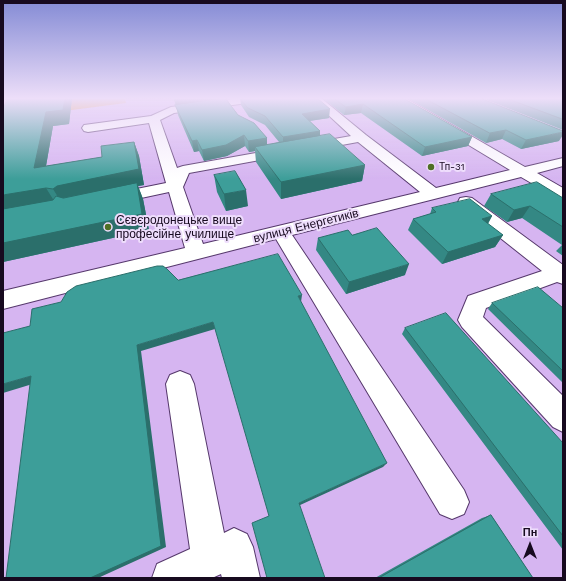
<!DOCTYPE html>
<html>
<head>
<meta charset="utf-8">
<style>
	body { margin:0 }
	#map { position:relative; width:566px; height:581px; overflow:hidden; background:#d6b5f1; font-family:"Work Sans",sans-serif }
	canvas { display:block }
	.frame { position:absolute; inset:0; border:4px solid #170a1f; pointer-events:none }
	.north { position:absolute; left:510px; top:525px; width:40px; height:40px; -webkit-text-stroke:3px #eeddfc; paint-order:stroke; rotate:0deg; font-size:11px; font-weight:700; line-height:16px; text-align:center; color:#170a1f }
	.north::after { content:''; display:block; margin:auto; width:14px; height:18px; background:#170a1f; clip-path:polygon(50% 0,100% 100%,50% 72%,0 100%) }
</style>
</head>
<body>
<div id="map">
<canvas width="566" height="581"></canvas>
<div class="frame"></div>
<div class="north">Пн</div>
</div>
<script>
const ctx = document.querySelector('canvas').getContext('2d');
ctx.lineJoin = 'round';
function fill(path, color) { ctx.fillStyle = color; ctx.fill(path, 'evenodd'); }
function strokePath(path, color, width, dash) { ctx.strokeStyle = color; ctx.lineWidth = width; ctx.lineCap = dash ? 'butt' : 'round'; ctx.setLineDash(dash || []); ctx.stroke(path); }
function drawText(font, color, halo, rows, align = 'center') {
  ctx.font = font + ' "Work Sans",sans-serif'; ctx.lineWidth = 4; ctx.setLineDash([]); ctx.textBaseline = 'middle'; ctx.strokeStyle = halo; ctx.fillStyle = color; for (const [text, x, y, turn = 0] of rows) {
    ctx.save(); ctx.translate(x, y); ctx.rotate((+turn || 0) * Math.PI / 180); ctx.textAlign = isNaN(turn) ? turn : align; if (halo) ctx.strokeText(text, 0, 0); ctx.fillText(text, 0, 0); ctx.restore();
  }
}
fill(new Path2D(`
	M54,98H125L126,103L10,118Z`), '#e29732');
const minor = new Path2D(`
	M240,98H267L262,101L174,113L160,120L177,168L183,166L351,136L310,98H321L366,135L436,188L510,170L394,100L393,98H405L525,167L563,158V166L537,173L563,188V200L557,198L521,177L292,235L464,490L469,502L464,514L452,519L440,514L276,239L3,309V291L185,248L169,192L113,204L107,203L105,199L107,195L166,183L149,123L88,132L84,131L82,128L84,125L151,116L171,107ZM358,142L420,192L203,244L183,187L189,173Z
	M466,197L472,198L563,265V284L557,282L486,308L483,317L563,396V432L553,427L462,327L458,320L468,296L542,271L460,206L458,202L460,198Z
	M180,371L190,375L194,384L224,533L234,528L247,534L253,547L260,578H222L221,574L212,578H152L157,564L190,549L166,384L170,375Z`);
strokePath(minor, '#56386c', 2);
strokePath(new Path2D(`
	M3,100L10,99`), '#997eae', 1.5, [1, 1]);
fill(minor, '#fff');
fill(new Path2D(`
	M8,98H72L69,124L53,126L46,166L102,157L134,142L139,156L144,185L138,186L143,199L149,230L3,262Z
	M173,98H231H226L238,115L267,138V145L279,142L265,125L249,117L241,105L240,98H317L329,118L310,121L320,131V135L365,165L362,181L281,199L256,162L255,151L249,152L245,146L227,156L204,161L199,151L194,152L178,115L176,105Z
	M322,98H403L472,137L468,146L422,156L361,113L344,115Z
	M407,98H480L559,141L521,149L502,139L486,143Z
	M482,98H563V130Z
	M214,175L248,206L226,211L217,192Z
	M491,194L563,198V256L556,251L562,245L522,218L507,222L484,206Z
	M432,208L492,216L488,224L503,235L495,247L442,264L408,230L413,219L430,214Z
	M352,235L405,275L346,294L316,250L318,238Z
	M492,303L563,308V383L488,309Z
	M405,328L563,443V550L402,334Z
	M491,515L533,578H375L482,518Z`), '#348884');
fill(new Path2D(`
	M65,98H72L69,124L53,126L43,183L34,168L46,112Z
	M174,98H231L176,105Z
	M363,104L361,113L344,115L346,107Z
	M330,109L329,118L301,122L302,114Z
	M506,130L502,139L486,143L490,133Z
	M320,131V140L283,146V137Z
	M563,132V135L559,141L521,149L526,140Z
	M244,135L245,146L227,156L204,161L202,150Z
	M472,137L468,146L422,156L425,147Z
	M267,138V149L255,147V151L249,152L248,141Z
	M197,140L199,151L194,152L192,141Z
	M134,142L139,156L144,185L138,186L143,199L149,230L3,262V243L63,205L53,189L57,186Z
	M365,165L362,181L281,199V182Z
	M46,188L56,204L3,213V195Z
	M246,190L248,206L226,211L224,194Z
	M530,206L522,218L507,222L514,210Z
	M492,216L485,228L482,219Z
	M503,235L495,247L442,264L448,252Z
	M409,264L405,275L346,294L349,282Z
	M302,295L301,302L298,296Z
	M213,322L215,329L141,351L166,547L98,578H90L137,345Z
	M31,376L39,382L3,393V384Z
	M387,463L383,467L298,506L299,503Z`), '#2b6f6b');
const building = new Path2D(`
	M8,98H65L63,110L46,112L34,168L102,157L101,146L134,142L139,169L57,186L53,189L46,188L3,195V109Z
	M225,98L238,115L254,123L267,138L248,141L244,135L226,145L202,150L197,140L192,141L175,105Z
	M240,98H317L330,109L302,114L320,131L283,137L265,116L248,108Z
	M334,98H403L472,137L425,147L363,104L346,107Z
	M424,98H480L563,131V132L526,140L506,130L490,133Z
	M506,98H563V119Z
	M330,134L365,165L281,182L255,147Z
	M235,171L246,190L224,194L214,175Z
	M537,182L563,198V227L530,206L514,210L491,194Z
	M137,183L142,214L3,243V209L53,200L56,196L63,198Z
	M470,199L492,216L482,219L503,235L448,252L413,219L436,212L432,208Z
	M377,228L409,264L349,282L318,238L348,230L352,235Z
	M278,254L302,295L298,296L387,463L299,503L325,578H267L252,523L269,516L213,322L137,345L161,546L90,578H6L31,376L3,384V333L30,326L32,309L61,302L67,292L76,286L157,266H163L167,269L178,280Z
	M538,287L563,308V371L492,303Z
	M446,313L563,443V536L405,328Z
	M491,515L533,578H379Z`);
fill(building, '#3d9e99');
strokePath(building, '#2b6f6b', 1);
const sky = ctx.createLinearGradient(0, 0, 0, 179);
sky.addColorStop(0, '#848bd5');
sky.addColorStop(0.55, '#eddef9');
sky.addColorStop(1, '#eddef900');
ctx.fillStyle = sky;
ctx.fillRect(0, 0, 566, 179);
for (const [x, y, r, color] of [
	[431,167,4,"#4f6f25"],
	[108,227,4,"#4f6f25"]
]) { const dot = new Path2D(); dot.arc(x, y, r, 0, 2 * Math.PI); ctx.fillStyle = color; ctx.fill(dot); strokePath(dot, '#eeddfc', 1.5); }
drawText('10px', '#170a1f', '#eeddfc', [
	["Тп-31",439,167]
], 'left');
drawText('12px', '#170a1f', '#eeddfc', [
	["Сєвєродонецьке вище",116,220],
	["професійне училище",116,234]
], 'left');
drawText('12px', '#170a1f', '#eeddfc', [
	["вулиця Енергетиків",306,226,-14]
]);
</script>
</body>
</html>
